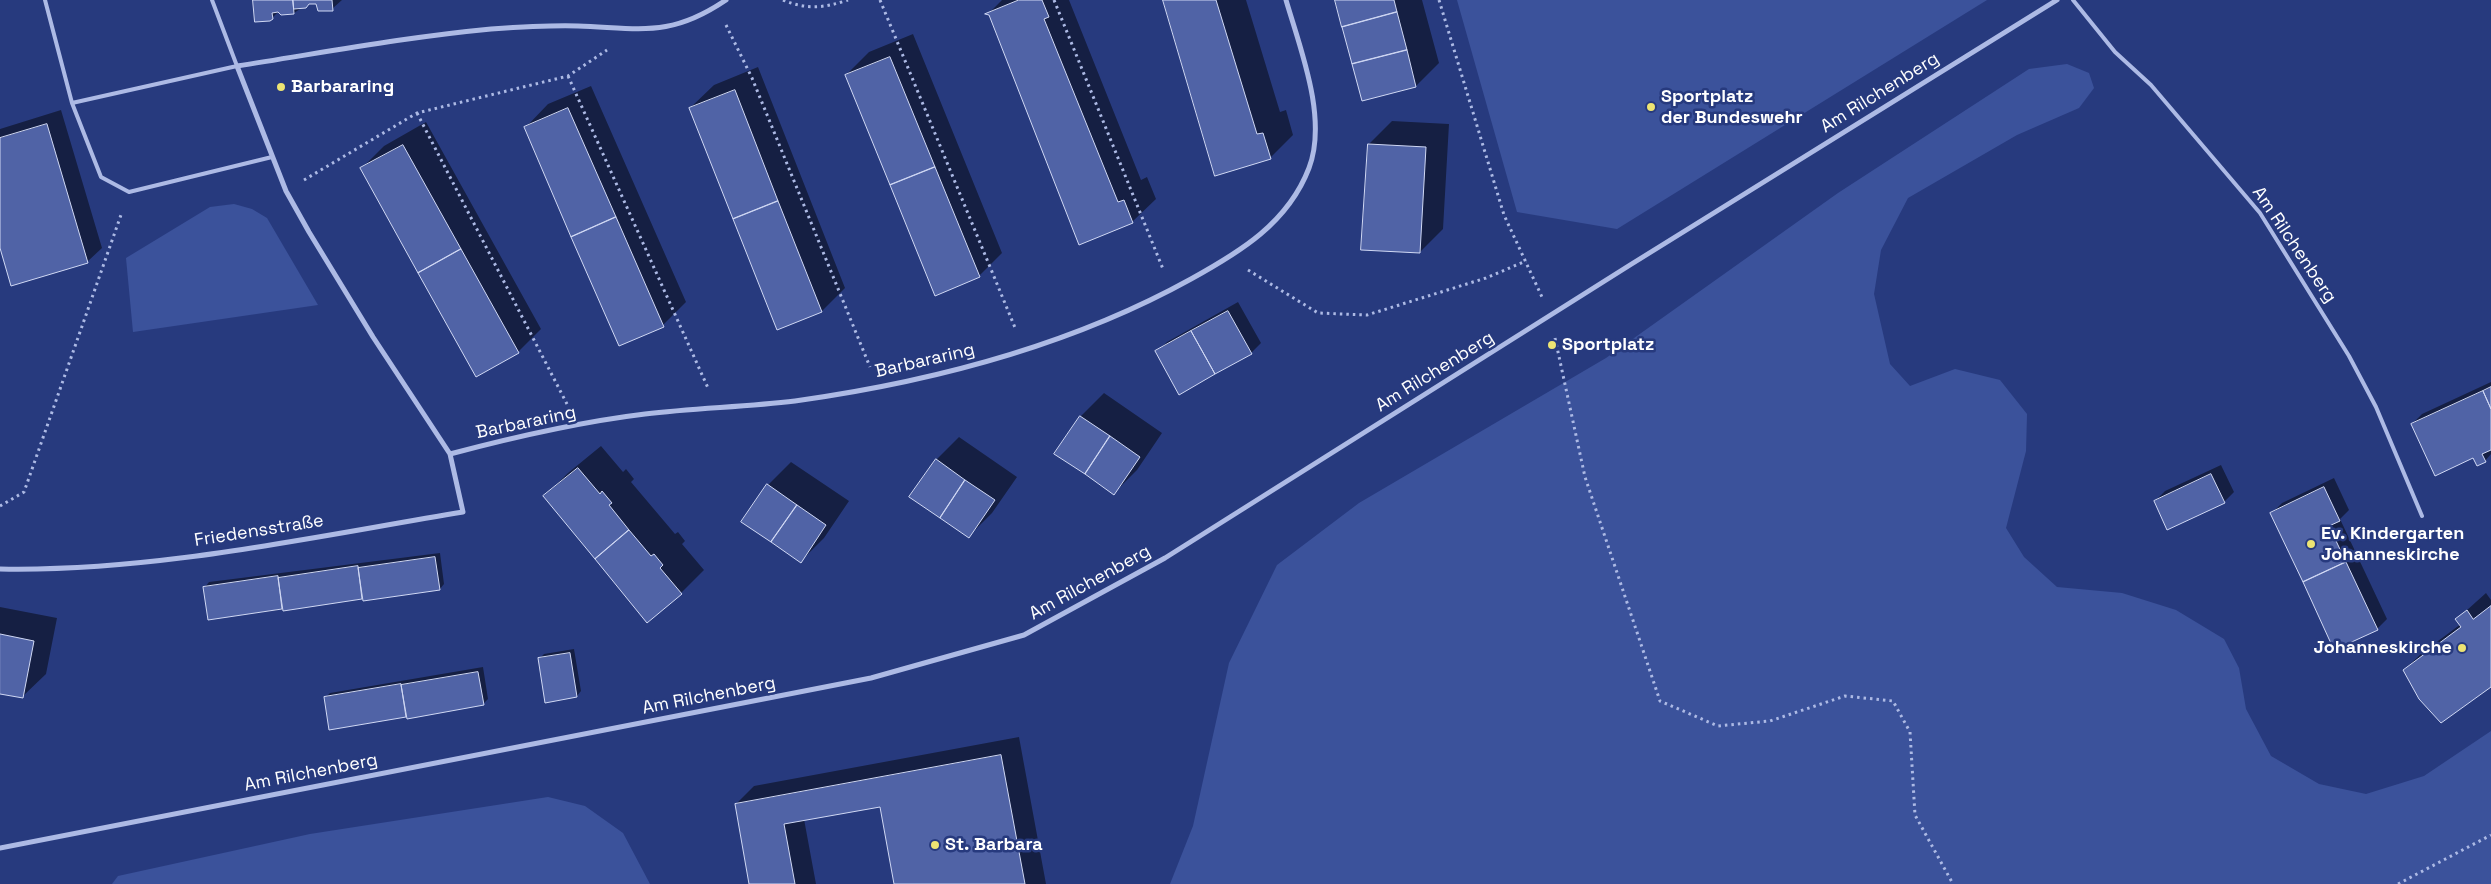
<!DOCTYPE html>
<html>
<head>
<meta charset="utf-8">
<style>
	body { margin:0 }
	canvas { display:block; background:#273a7e }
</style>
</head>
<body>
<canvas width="2491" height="884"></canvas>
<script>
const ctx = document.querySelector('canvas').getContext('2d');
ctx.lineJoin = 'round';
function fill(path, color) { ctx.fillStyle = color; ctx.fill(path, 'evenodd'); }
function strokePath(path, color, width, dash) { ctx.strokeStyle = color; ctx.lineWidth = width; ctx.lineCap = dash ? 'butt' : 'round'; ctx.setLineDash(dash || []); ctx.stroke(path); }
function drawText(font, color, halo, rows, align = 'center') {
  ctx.font = font + ' "Space Grotesk",sans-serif'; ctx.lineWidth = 5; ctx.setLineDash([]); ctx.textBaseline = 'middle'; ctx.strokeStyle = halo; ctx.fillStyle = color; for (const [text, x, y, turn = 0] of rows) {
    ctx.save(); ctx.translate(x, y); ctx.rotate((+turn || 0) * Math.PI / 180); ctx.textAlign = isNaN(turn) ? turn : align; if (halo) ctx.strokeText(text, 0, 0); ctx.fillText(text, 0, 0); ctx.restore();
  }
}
fill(new Path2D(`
	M1457,0H1987L1617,229L1517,212Z
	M2067,64L2089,73L2094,88L2079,108L2017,135L1908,198L1881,250L1874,294L1890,364L1910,386L1955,369L2000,380L2027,414L2026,451L2006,528L2024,557L2057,587L2122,593L2176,610L2224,639L2239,668L2246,709L2271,756L2319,784L2366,794L2424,776L2491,731V884H1170L1193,826L1229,663L1277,565L1359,503L1606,358L1838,193L2029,69Z
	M234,204L252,209L267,218L318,305L133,332L126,258L210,207Z
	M548,797L585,806L623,833L650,884H112L118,876L310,834Z`), '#3b529b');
fill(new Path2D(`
	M254,0H342L332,9L316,2L309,3L294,13L279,11L272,18Z
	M1002,0H1069L1141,180L1147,177L1156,199L1132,222L1082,243L989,13Z
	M1164,0H1246L1280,112L1286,110L1293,135L1270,158Z
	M1336,0H1422L1439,63L1416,86Z
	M913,34L1002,253L979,276L846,75L869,52Z
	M758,67L845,288L822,311L777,328L690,108L714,85Z
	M591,86L686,302L663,325L525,128L548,104Z
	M61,110L102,248L87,262L0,243V129Z
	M1392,121L1449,124L1443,229L1420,252L1369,144Z
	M426,122L541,329L518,352L361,169L384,146Z
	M1238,302L1261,343L1251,353L1157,352L1167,342Z
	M2491,382V454L2485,461L2412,424L2422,414Z
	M1104,393L1162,433L1137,470L1114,493L1056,453L1081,416Z
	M959,437L1017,477L992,513L969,536L936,460Z
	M601,446L623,472L626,469L634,479L631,482L675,534L678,532L685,541L682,544L704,570L681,593L545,496L568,473Z
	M791,462L849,501L824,538L801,561L768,485Z
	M2221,465L2234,492L2224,502L2155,501L2165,491Z
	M2334,478L2349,510L2340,519L2387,619L2377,629L2272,513L2282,503Z
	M440,553L444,584L440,589L209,619L205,587L209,582Z
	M2486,593L2491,600V686L2404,670L2423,652L2461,624L2457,619Z
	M0,607L57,618L46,674L22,697L0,693Z
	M574,649L581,691L577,696L539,659L544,654Z
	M483,667L488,699L483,704L330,729L325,698L330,693Z
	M1019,737L1046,884H895L881,805L804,819L816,884H751L736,804L754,786Z`), '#0007');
const building = new Path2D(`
	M253,0H293L294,14L281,15L278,12L272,13L273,19L270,21L255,22Z
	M293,0H332L333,11H318L316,4H309L306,8L294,9Z
	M1019,0H1042L1049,17L1044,19L1118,202L1124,200L1133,223L1079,245L989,15L985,14Z
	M1163,0H1216L1257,134L1263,133L1271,159L1215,176Z
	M1335,0H1394L1397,12L1342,27Z
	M1397,12L1407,50L1352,64L1342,27Z
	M1407,50L1416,87L1362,101L1352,64Z
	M890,57L935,167L890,185L845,75Z
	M735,90L778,201L733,219L689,108Z
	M568,108L616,217L571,237L524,127Z
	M47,124L88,263L11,286L0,248V138Z
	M1368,144L1426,147L1420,253L1361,250Z
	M403,145L461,249L418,273L360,168Z
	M935,167L980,277L935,296L890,185Z
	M778,201L822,312L777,330L733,219Z
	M616,217L664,327L619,346L571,237Z
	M461,249L519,353L476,377L418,273Z
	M1228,311L1252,354L1215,374L1191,331Z
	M1191,331L1215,374L1179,395L1155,351Z
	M2491,387V409L2483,391Z
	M2483,391L2491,409V450L2482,454L2486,462L2477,466L2473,458L2435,476L2411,424Z
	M1080,416L1110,436L1085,474L1054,454Z
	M1110,436L1140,457L1114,495L1085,474Z
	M936,459L965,480L940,518L909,497Z
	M578,468L600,494L602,491L612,503L609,505L629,530L595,559L543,496Z
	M2211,474L2225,503L2167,530L2154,501Z
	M965,480L995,500L969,538L940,518Z
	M767,484L797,505L771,542L741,522Z
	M2324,487L2340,521L2329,526L2346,562L2303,582L2270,513Z
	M797,505L826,525L801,563L771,542Z
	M629,530L651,556L654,554L663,565L660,568L682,594L647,623L595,559Z
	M435,557L440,590L363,601L358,568Z
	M2346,562L2378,630L2334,650L2303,582Z
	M358,566L362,599L283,611L278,578Z
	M278,576L282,609L208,620L203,587Z
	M2491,606V687L2441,723L2419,699L2403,670L2461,627L2455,619L2467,610L2473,619Z
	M0,634L34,641L23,698L0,694Z
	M570,653L577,697L545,703L538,658Z
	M478,672L484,705L407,719L401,685Z
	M401,684L406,717L329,730L324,697Z
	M1001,755L1025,884H894L880,807L784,824L795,884H749L735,804Z`);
fill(building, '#5063a6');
strokePath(building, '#d0d8f4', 1);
strokePath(new Path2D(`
	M783,0C807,10 824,8 848,0
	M880,0L1016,330
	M1054,0L1163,269
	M1439,0L1504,215L1542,297
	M726,25L752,78L870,367
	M568,76L708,388
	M417,113L567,404
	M304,180L417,113L568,76L607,50
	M1248,270L1318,313L1367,315L1486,278L1526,261
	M1555,338L1585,477L1660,701L1718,726L1770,721L1845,696L1893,701L1910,732L1915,815L1953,884
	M0,506L24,492L122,212
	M2398,884L2491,835`), '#adbae5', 3, [2.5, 4]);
strokePath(new Path2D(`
	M45,0L72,103L101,177L129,192L272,157
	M2073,0L2115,52L2151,85L2260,213L2349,356L2376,407L2422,516
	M72,103L237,66L212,0`), '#adbae5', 4);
strokePath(new Path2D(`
	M450,454C514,437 579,422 645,414C695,408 745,407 795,401C931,382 1070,346 1191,279C1240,252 1288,223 1309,168C1328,118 1300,48 1286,0
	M0,569C154,572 311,537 463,512L450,454L373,337L309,232L286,191L237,66C321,53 406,37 491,29C520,27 550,25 578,26C641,28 670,38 726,0
	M0,848L871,678L1024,635L1165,558L1630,265L2057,0`), '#adbae5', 5);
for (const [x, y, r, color] of [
	[281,87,5,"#ede473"],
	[1651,107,5,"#ede473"],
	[1552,345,5,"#ede473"],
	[2311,544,5,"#ede473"],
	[2462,648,5,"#ede473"],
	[935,845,5,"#ede473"]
]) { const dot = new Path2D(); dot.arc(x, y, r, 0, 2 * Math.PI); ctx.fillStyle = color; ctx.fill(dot); strokePath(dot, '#273a7e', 2); }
drawText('bold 18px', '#fff', '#273a7e', [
	["Barbararing",291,87],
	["Sportplatz",1661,97],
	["der Bundeswehr",1661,118],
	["Sportplatz",1562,345],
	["Ev. Kindergarten",2321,534],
	["Johanneskirche",2321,555],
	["Johanneskirche",2452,648,"right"],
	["St. Barbara",945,845]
], 'left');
drawText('18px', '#fff', '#273a7e', [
	["Am Rilchenberg",1880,93,-32],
	["Am Rilchenberg",2294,245,56],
	["Barbararing",925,361,-13],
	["Am Rilchenberg",1435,372,-32],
	["Barbararing",526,423,-12],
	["Friedensstraße",259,531,-9],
	["Am Rilchenberg",1090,583,-29],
	["Am Rilchenberg",709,696,-11],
	["Am Rilchenberg",311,773,-11]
]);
</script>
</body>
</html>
